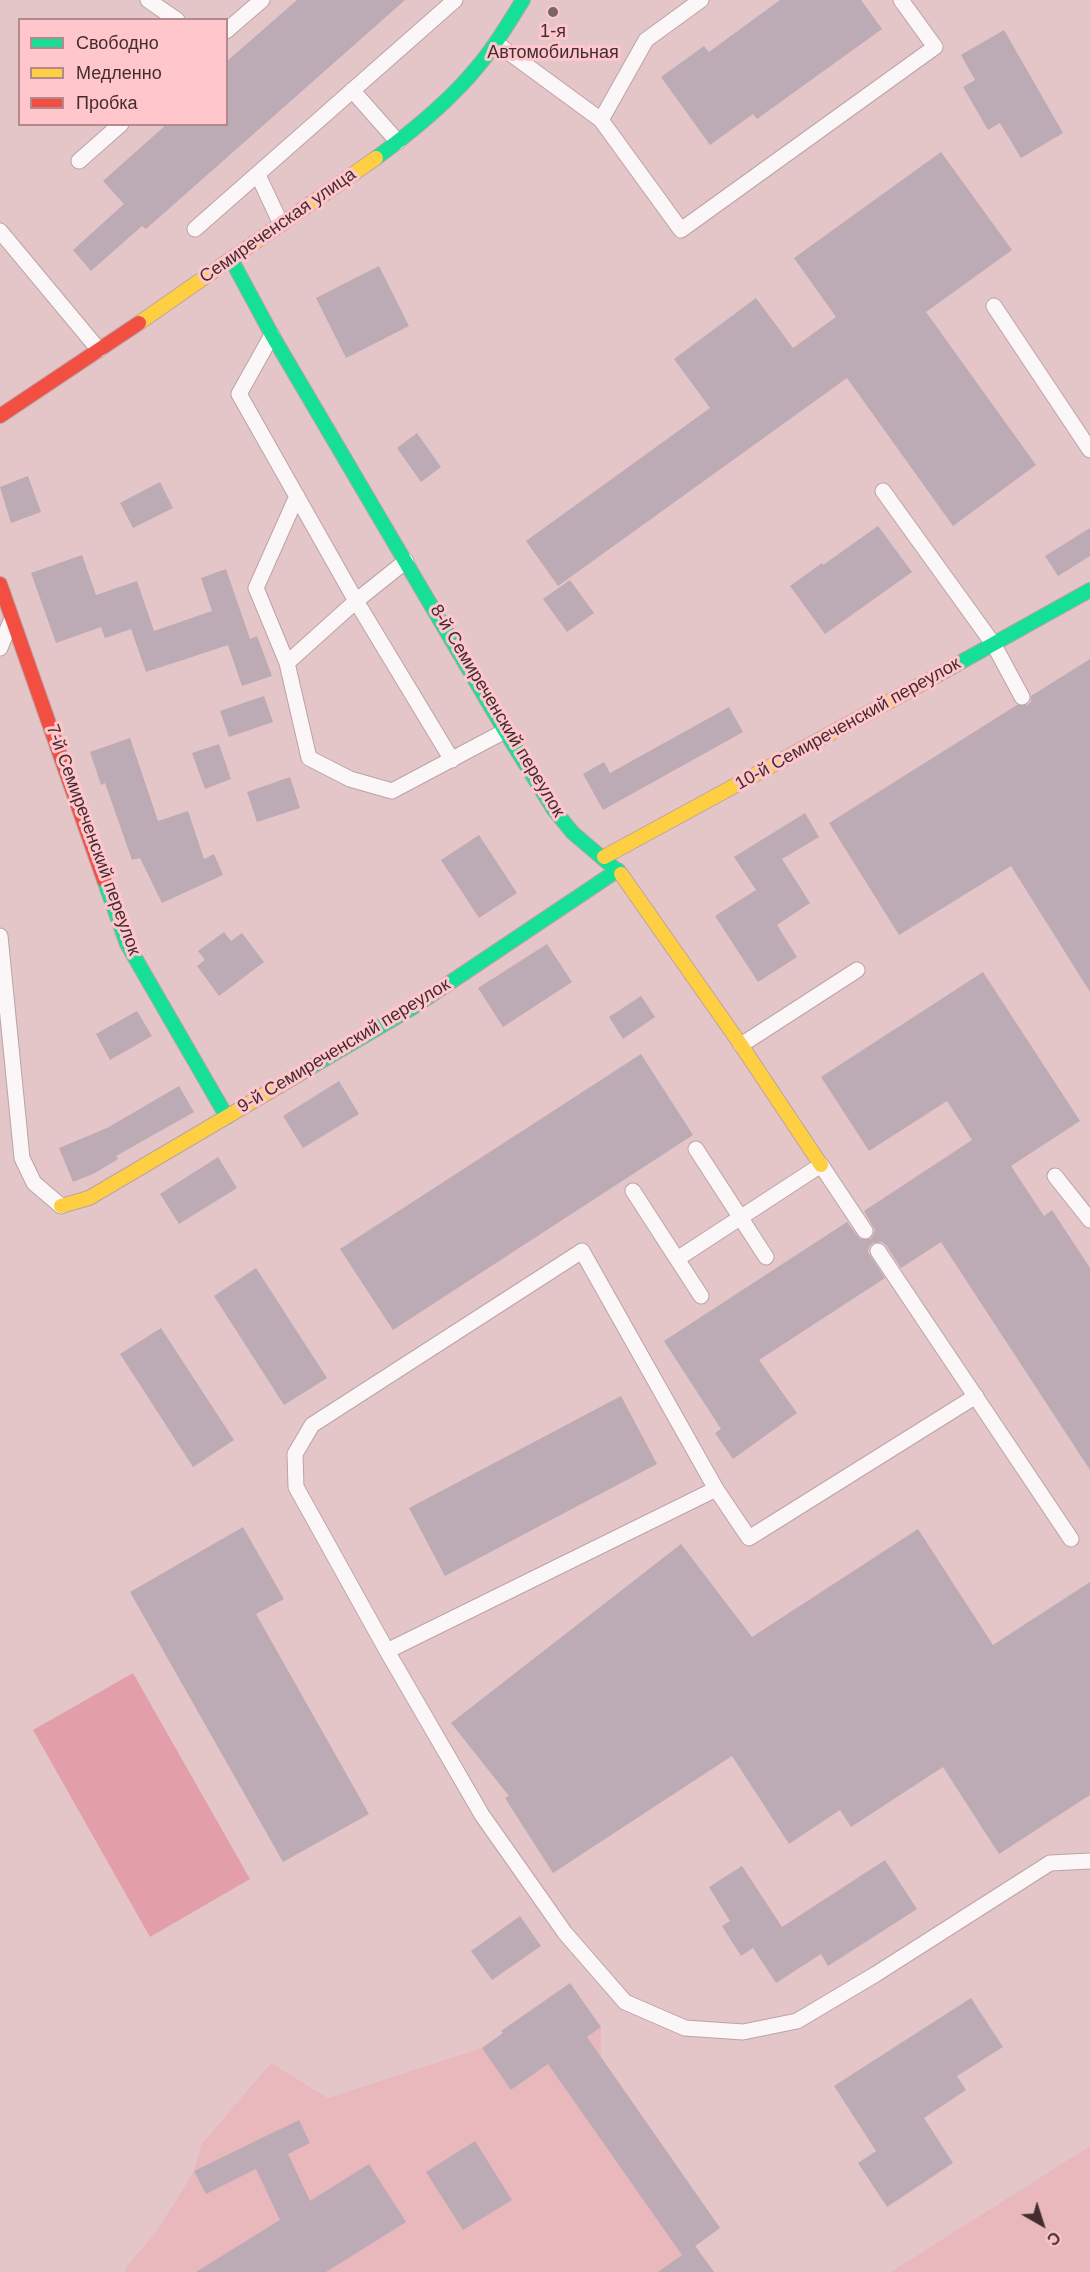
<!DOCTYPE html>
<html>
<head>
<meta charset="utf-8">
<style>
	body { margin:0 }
	#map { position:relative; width:1090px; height:2272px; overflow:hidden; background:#e4c6c9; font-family:Helvetica,sans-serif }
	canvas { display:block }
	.legend { position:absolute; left:18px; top:18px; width:210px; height:108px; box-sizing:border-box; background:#ffc6cc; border:2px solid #b4898e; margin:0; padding:8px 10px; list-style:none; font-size:18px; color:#432d30 }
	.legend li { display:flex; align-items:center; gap:12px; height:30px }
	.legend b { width:30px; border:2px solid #b4898e }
	.north { position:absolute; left:1012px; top:2194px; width:60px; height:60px; -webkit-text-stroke:4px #ffc6cc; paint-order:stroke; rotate:141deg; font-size:16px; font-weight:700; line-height:24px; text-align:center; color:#432d30 }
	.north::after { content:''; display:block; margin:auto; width:21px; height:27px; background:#432d30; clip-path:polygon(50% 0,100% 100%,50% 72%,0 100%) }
</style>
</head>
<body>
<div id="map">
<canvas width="1090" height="2272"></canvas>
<ul class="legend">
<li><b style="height:8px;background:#16e098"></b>Свободно</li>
<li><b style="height:8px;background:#ffcf43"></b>Медленно</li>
<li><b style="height:8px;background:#f24e42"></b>Пробка</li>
</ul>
<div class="north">С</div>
</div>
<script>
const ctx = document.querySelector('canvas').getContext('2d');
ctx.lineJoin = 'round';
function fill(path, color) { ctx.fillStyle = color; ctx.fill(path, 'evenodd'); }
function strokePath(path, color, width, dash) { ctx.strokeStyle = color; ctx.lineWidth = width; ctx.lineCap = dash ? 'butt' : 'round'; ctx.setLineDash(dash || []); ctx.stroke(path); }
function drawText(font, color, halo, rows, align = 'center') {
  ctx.font = font + ' Helvetica,sans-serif'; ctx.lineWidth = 6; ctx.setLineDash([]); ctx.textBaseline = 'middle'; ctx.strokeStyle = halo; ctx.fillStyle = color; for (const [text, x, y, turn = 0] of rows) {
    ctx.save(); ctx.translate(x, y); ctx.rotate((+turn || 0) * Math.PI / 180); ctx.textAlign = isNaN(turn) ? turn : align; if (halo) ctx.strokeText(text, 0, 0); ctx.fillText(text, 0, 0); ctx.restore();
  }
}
fill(new Path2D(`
	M601,2027V2057L720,2228L696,2246L714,2272H125L126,2267L157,2231L194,2171L201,2145L271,2063L328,2098L482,2048L511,2090Z
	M1090,2146V2272H891Z`), '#e9b8bd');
fill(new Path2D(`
	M133,1673L250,1879L150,1937L33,1730Z`), '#e39fa9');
fill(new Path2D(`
	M297,0H405L146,229L142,226L91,271L73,250L124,204L103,181L167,124H226V62Z
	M780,0H861L882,29L757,119L753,114L710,145L661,77L704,46L709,52Z
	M1004,30L1063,133L1021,158L1000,123L988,130L963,87L975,80L961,55Z
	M941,152L1012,250L926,312L1036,465L953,526L847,378L558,586L526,541L710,408L674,359L756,298L793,348L836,317L794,258Z
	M379,266L409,326L346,358L316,298Z
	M417,433L441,467L421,482L397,448Z
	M28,476L41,512L11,523L0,487Z
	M160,482L173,508L133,528L120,503Z
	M878,526L912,572L825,634L790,586L822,563L823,565Z
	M1090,528V556L1058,576L1045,556Z
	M82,555L96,595L137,581L154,631L212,611L201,578L226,569L250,639L257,636L272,676L242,686L228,645L146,672L131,629L105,638L101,627L56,643L31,573Z
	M570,580L594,613L567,632L543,599Z
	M1090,659V992L1011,866L899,935L829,823L1017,705H1027L1031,702V696Z
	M264,696L273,722L229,737L220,711Z
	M729,707L743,732L603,810L583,774L604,762L610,773Z
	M130,738L158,821L188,811L204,859L214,854L223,875L162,903L140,858L132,860L105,783L101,785L90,752Z
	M219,744L231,779L205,789L192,753Z
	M290,777L300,808L257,822L247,792Z
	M805,813L819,837L782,859L810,903L777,925L797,957L758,982L715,916L756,890L734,857Z
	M479,835L517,893L479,918L441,860Z
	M224,932L231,941L242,933L264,962L219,996L197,966L205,960L198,951Z
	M547,944L572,982L503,1027L478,988Z
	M983,972L1080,1121L1011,1166L1044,1216L1052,1210L1090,1268V1470L941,1242L901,1268L886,1245L882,1242L873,1243L869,1247L868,1252L885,1278L759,1360L797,1413L733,1459L715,1433L721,1429L664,1341L847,1222L860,1239H870L873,1236L875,1230L864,1211L972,1140L947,1101L869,1151L821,1077Z
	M641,996L655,1017L623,1039L609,1017Z
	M137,1011L152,1036L110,1060L96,1034Z
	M641,1054L693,1135L393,1330L340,1249Z
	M339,1081L359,1114L303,1148L283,1116Z
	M179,1086L194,1112L116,1156L118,1159L95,1173L73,1182L59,1148L107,1128Z
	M218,1157L237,1188L179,1224L160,1194Z
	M256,1268L327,1378L284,1405L214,1296Z
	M161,1328L234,1440L193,1467L120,1354Z
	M621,1396L657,1464L445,1576L409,1508Z
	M243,1527L284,1599L256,1614L369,1814L283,1862L130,1592Z
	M918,1529L993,1645L1090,1582V1795L999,1854L943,1767L851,1827L840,1810L789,1844L732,1756L553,1873L505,1798L509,1796L451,1723L681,1544L752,1637Z
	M885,1860L917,1909L828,1966L821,1954L776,1983L753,1948L741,1956L722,1926L730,1921L709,1887L742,1866L782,1927Z
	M520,1916L541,1946L492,1980L471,1951Z
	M570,1983L601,2027L587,2037L720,2228L695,2246L714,2272H658L682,2255L548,2064L511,2090L482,2048L503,2033L501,2031Z
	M971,1998L1003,2047L957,2076L966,2090L924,2118L953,2163L887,2207L858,2163L876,2151L834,2086Z
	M299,2120L310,2143L288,2154L310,2201L369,2164L406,2222L326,2272H196L280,2220L256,2169L206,2194L194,2171Z
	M475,2141L512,2200L463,2230L426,2172Z`), '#bcaab4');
const lane = new Path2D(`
	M148,0L177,20
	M226,31L262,0
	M496,43L601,120L681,230L935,47L901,0
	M352,90L398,142
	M601,120L646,40L701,0
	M79,161L121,124
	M258,175L281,224
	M195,229L455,0
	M0,231L99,350
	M994,306L1090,450
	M272,335L239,394L356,601L452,760
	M883,491L994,645L1022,697
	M406,561L356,601L287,663L309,758L350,779L392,791L505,731
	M0,648L10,623
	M287,663L256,588L297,496
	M0,936L22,1158L34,1183L61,1206
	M741,1045L857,970
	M696,1149L766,1257
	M1055,1176L1090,1220
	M633,1191L701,1296
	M878,1251L1071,1539
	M677,1259L821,1165L865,1231
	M976,1396L749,1538L716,1489L582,1251L312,1425L295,1454L296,1487L387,1651L482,1815L565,1933L625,2002L685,2028L743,2032L797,2021L876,1974L1050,1863L1090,1861
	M387,1651L716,1489`);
const fast = new Path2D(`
	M376,158C413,131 450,101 479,65C496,45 509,22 523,0
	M231,259L272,335L505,731L554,810L573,833L621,874
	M936,676L1090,590
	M104,880L127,944L227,1117
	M301,1073L412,1008L618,870`);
const slow = new Path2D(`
	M139,323L376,158
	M604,857L936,676
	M621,874L741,1045L821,1165
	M61,1206L89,1198L301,1073`);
const jam = new Path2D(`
	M0,416L139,323
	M0,584L104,880`);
strokePath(lane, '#bba3a6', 17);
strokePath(fast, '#bba3a6', 16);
strokePath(slow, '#bba3a6', 16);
strokePath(jam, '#bba3a6', 16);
strokePath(lane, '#fbf6f7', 15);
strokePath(fast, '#16e098', 14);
strokePath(slow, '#ffcf43', 14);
strokePath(jam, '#f24e42', 14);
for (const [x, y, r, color] of [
	[553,12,6,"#7b6366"]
]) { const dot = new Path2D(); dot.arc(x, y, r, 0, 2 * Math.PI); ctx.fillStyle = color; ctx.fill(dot); strokePath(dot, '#ffc6cc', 2); }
drawText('18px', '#432d30', '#ffc6cc', [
	["1-я",553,32],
	["Автомобильная",553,53]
]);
drawText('18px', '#432d30', '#ffc6cc', [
	["Семиреченская улица",278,226,-35],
	["8-й Семиреченский переулок",497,711,59],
	["10-й Семиреченский переулок",848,724,-29],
	["7-й Семиреченский переулок",93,840,70],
	["9-й Семиреченский переулок",344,1046,-31]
]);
</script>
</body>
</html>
